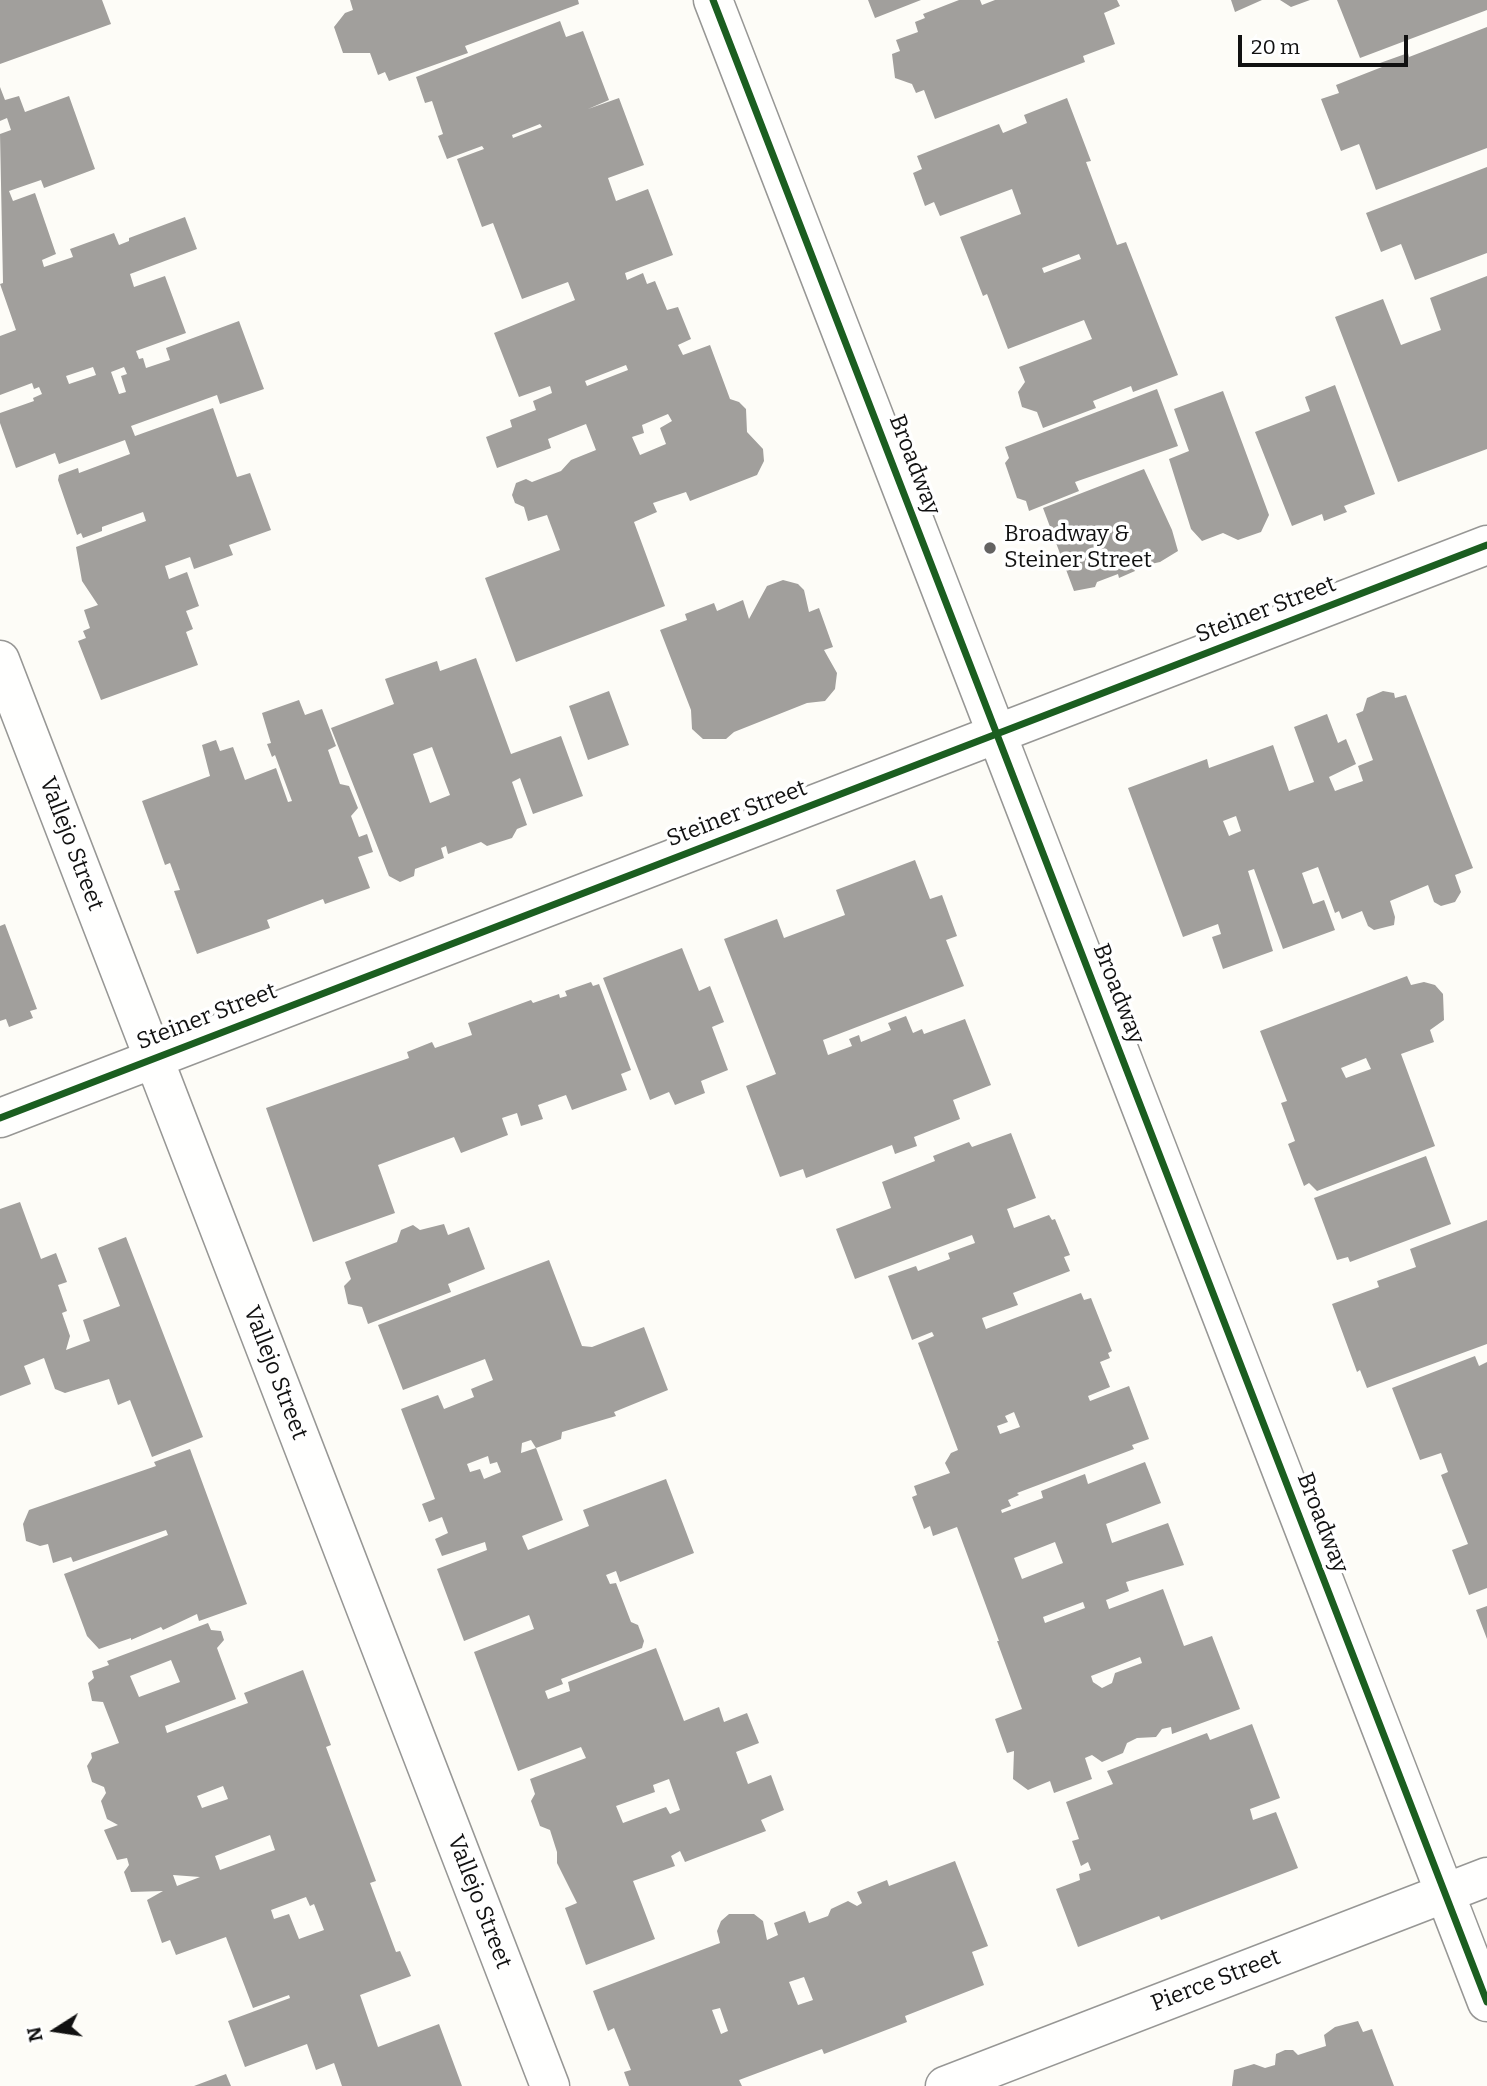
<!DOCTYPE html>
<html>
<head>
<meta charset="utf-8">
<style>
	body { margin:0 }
	#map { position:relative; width:1487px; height:2086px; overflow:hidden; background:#fdfcf7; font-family:Bitter,serif }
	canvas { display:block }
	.north { position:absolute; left:21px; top:1995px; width:70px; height:70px; -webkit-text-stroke:5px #fff; paint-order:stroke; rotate:258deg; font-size:19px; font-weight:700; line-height:28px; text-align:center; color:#111 }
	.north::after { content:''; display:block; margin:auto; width:24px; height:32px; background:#111; clip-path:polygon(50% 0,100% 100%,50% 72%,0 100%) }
	.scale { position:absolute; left:1238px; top:35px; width:170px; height:32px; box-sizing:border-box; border:4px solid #111; border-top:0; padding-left:9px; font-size:21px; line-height:24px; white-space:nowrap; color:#111; -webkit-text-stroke:5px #fff; paint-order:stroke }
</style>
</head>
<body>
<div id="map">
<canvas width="1487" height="2086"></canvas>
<div class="north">N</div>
<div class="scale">20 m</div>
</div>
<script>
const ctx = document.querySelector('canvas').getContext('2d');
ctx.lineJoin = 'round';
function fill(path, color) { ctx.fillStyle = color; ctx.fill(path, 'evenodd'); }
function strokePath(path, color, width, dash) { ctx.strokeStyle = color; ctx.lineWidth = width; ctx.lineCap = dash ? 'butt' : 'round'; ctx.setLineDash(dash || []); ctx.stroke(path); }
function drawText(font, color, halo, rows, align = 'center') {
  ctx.font = font + ' Bitter,serif'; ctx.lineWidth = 7; ctx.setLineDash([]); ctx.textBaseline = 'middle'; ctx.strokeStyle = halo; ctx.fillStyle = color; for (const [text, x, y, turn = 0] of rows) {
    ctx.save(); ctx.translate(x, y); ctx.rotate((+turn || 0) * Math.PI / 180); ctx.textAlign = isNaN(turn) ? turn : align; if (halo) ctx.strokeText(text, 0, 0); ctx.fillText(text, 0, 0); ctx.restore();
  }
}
fill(new Path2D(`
	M0,0H102L111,24L0,64Z
	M350,0H578L579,4L465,46L468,53L389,81L385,72L378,75L370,53H343L334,27L345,13L353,10Z
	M868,0H921L875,18Z
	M959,0H980L982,5L995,0H1117L1120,6L1104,13L1115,44L1083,56L1085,62L935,119L924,90L916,93L912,84L895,78L892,54L900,51L896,40L918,32L915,22L925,18L923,14Z
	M1231,0H1262L1235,12Z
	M1280,0H1310L1291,7Z
	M1337,0H1487V10L1360,58Z
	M560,21L566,37L583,31L609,100L588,109L619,98L644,165L608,178L616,201L648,189L673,255L625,273L627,280L643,273L647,284L655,281L667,310L678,307L691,339L678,345L683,355L710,345L730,399L739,402L746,409L747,432L763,449L764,461L757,475L690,501L686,492L653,503L657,512L634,522L665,606L516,662L485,578L560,550L547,515L528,521L524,507L515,503L512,495L516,483L526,479L532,482L561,471L571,460L596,450L586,424L548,439L551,448L497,468L486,437L512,427L510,420L536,410L533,401L552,393L550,386L519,397L494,333L575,300L568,282L522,299L493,223L482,227L457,159L484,149L482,146L447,159L438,136L443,134L432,101L425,103L416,77ZM540,124L542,127L513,138L512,135ZM626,365L628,370L587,386L585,381ZM668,414L672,421L660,428L666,444L640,455L632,437L644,433L642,425Z
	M1487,27V148L1376,190L1359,144L1341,151L1321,99L1339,93L1336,85L1382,67L1380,63L1408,53L1409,57Z
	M0,87L5,100L19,96L25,112L69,96L95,169L44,188L41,180L9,191L13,201L35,193L56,254L42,260L44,267L73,257L70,249L114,233L119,245L129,241V238L185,217L197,249L130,274L134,287L165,276L186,333L136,351L139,359L143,358L146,368L170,360L166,348L239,321L264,389L220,404L217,395L131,426L135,436L213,408L237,477L250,473L271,530L229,545L233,555L194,569L190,557L165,566L169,579L187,572L199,606L186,611L193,629L186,632L198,665L101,700L78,641L86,638L83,631L90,628L84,610L98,605L82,581L76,547L146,521L143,512L102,527V531L83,538L81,533L77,535L58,480L59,475L78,468L79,473L130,454L125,440L59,464L55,453L16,468L0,423V413L34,401L33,398L42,394L39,387L34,389L32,383L0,395V336L16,330L0,284L3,283L0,134L11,130L7,118L0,121ZM93,367L96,375L69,384L66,376ZM124,367L127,374L121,376L126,392L119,394L111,372Z
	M1067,98L1091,161L1086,162L1117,245L1126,242L1178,375L1133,392L1131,386L1093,401L1096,408L1043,428L1037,412L1022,407L1018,392L1025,382L1019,367L1092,339L1084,320L1008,349L987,294L983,296L960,237L1021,214L1012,189L940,216L934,202L925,206L913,173L922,169L917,156L999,124L1003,133L1027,123L1024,115ZM1079,254L1081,259L1044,273L1042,268Z
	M1487,167V253L1415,280L1401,244L1381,252L1366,213Z
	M1487,276V449L1398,482L1335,317L1383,299L1401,345L1441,330L1430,298Z
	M1335,385L1375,494L1344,506L1347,512L1324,521L1322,514L1292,526L1255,432L1310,411L1305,397Z
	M1157,389L1178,446L1075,482L1079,491L1029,511L1026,501L1017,498L1005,463L1009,458L1005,447Z
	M1223,391L1269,515L1261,532L1238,540L1223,533L1202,541L1191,529L1169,459L1189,451L1174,409Z
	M1144,469L1172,530L1178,551L1160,562L1133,568L1135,571L1119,578L1118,574L1097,582L1095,587L1074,591L1043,508Z
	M783,580L798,584L804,590L809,612L819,608L833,647L824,650L837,673L835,689L825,701L807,703L734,732L726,739H703L692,729L691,710L660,630L687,620L685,614L714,603L717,611L743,600L749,619L767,586Z
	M476,658L511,754L561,736L583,796L533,814L520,778L512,782L527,825L517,829L512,838L487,846L481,842L448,854L446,846L441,848L444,858L415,869L414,876L400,882L389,876L331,728L394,704L385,679L437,661L440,671ZM432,747L450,795L430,803L413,754Z
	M609,691L629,745L588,760L569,706Z
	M1383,691L1394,693L1395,698L1406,695L1473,868L1455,875L1461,892L1455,902L1441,906L1434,902L1428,885L1390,901L1395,917L1394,925L1374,930L1368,926L1362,911L1342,919L1339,911L1335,913L1318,867L1302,873L1313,904L1324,900L1335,930L1283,949L1254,869L1248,871L1273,951L1223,969L1212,937L1221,934L1218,924L1183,937L1128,788L1207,759L1209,768L1273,745L1289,791L1314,782L1294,727L1327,714L1338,743L1346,739L1356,764L1329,777L1335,791L1363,781L1358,766L1373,760L1356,714L1363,711L1367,698ZM1236,816L1241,831L1229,836L1223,821Z
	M299,700L305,715L322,709L336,746L328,750L340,784L349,786L358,808L351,816L359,837L367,834L373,852L358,857L370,888L325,904L323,899L267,920L270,928L197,954L174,891L180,890L170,863L165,865L142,801L210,776L202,745L216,740L220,751L233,747L245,780L276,768L288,802L292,801L275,755L272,757L267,744L271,743L262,713Z
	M915,860L930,899L942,895L957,936L946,940L964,986L823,1040L828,1055L852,1046L849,1039L859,1035L861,1042L891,1030L888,1023L906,1016L913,1033L922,1029L924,1034L965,1019L991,1085L953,1100L960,1119L914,1137L917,1146L895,1154L892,1145L806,1178L803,1169L780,1177L746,1086L776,1074L724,939L777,919L784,938L845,915L836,890Z
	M5,924L37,1009L30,1011L33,1018L9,1027L6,1019L0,1021V926Z
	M682,948L699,991L710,986L724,1022L712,1027L728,1070L701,1081L705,1093L675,1105L669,1092L650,1100L603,978Z
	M1407,976L1411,985L1424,982L1435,985L1443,994L1444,1020L1430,1030L1434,1042L1401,1054L1435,1146L1317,1191L1309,1183L1304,1186L1288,1144L1295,1141L1281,1103L1287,1101L1260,1031ZM1366,1058L1371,1069L1346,1078L1341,1068Z
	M591,982L593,986L599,984L631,1070L621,1074L627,1090L572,1110L566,1095L538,1105L543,1119L521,1126L517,1113L502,1118L508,1135L461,1153L454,1137L378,1165L395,1213L313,1242L266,1108L409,1058L407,1052L432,1042L435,1048L472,1035L468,1023L531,1000L533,1003L559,994L560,998L567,996L565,991Z
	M1011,1133L1036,1198L1007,1209L1014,1228L1049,1215L1052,1220L1055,1219L1070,1255L1064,1257L1070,1271L1013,1293L1018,1305L982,1318L986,1329L1081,1293L1084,1300L1091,1298L1112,1351L1108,1353L1110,1358L1100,1362L1110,1387L1088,1396L1090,1401L1129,1386L1149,1439L1132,1445L1134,1449L1017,1493L1019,1495L1008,1500L1011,1506L1001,1510L1002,1513L1043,1498L1041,1491L1085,1474L1088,1484L1145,1462L1161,1503L1106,1524L1112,1543L1168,1523L1184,1565L1126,1582L1129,1591L1106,1600L1109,1609L1163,1589L1184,1646L1212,1636L1240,1709L1172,1734L1171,1727L1162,1729L1156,1737L1137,1738L1127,1743L1123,1753L1102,1762L1092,1755L1085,1758L1092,1779L1054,1793L1050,1781L1028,1790L1013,1779L1014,1751L1007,1753L995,1719L1022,1709L997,1641H999L957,1527L933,1536L930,1526L924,1529L912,1497L917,1495L914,1486L950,1473L945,1463L951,1453L958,1450L918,1343L934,1336L932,1332L912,1340L888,1276L916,1266L918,1271L950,1259L948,1253L975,1243L972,1235L855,1279L836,1229L891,1208L882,1182L935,1161L933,1156L969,1142L972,1147ZM1014,1412L1020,1427L1000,1434L997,1426L1008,1422L1005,1416ZM1055,1542L1063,1563L1022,1579L1014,1558ZM1083,1602L1085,1608L1045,1623L1043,1617ZM1140,1657L1142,1663L1115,1673L1112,1683L1102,1688L1093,1682L1091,1676Z
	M1426,1156L1451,1224L1350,1262L1348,1257L1337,1260L1314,1198Z
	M20,1202L41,1259L56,1253L67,1282L58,1285L67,1311L62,1313L70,1336L66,1350L90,1341L83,1320L120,1306L98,1248L126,1237L203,1437L152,1457L130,1400L118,1405L109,1379L65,1393L55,1389L44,1358L24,1366L31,1384L0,1396V1209Z
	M1487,1220V1344L1367,1388L1360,1370L1357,1372L1332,1304L1379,1287L1377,1281L1416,1267L1410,1249Z
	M444,1224L448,1235L469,1227L485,1269L448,1284L451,1292L368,1324L362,1307L348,1304L344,1286L351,1279L345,1262L397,1242L401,1230L413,1225L420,1230Z
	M549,1260L582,1346L592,1347L644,1327L668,1390L614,1412L616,1416L562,1432L561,1439L536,1448L563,1520L522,1536L528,1550L589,1526L583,1510L666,1479L694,1553L620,1582L616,1571L606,1575L610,1584L616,1583L631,1622L638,1625L644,1641L642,1648L561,1679L563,1684L545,1691L548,1699L570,1691L568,1682L656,1648L684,1721L719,1707L724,1722L747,1713L759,1743L736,1752L748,1784L771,1775L784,1810L761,1820L766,1831L685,1862L680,1851L671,1856L675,1866L633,1881L655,1939L586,1965L565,1908L577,1903L557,1863V1852L550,1830L540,1826L531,1801L535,1794L530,1779L586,1758L581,1747L518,1771L474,1652L534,1629L529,1615L464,1641L437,1569L487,1550L485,1542L442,1556L435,1539L448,1533L442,1517L429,1522L422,1504L435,1499L401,1409L438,1395L444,1409L474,1397L471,1389L493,1380L485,1359L403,1390L378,1325ZM531,1440L536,1448L521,1453L522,1443ZM488,1456L490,1464L497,1462L501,1472L484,1479L480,1469L470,1472L467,1464ZM669,1779L680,1810L670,1814L666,1807L623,1823L616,1806L655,1792L653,1785Z
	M1475,1356L1479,1366L1487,1362V1588L1469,1595L1452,1550L1468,1544L1441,1475L1448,1472L1441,1453L1420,1460L1392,1388Z
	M190,1449L247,1604L199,1621L197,1614L163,1630L161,1627L131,1640V1638L99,1649L87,1636L64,1574L168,1535L166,1530L73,1562L71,1557L53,1563L48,1544L40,1546L26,1541L23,1524L29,1510L156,1466L154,1462Z
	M1487,1606V1639L1476,1610Z
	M208,1623L211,1630L221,1631L224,1640L217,1648L236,1699L165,1726L167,1733L248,1703L244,1693L303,1670L331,1745L326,1747L376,1881L370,1883L396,1952L400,1951L411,1976L360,1995L378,2047L439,2024L462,2086H342L334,2063L316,2070L307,2044L245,2067L228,2021L290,1998L289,1995L253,2008L226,1937L176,1955L170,1940L162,1943L147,1900L163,1891L131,1892L124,1872L129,1865L127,1858L117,1860L104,1830L118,1825L107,1819L101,1801L106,1793L104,1787L92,1782L87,1766L92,1758L91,1753L119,1743L103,1702L92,1701L88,1683L94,1678L92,1671L109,1665L107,1661ZM171,1660L180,1682L139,1697L130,1676ZM223,1786L228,1799L202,1808L197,1796ZM270,1835L275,1850L220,1870L215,1856ZM173,1875L200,1877L177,1886ZM306,1897L310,1906L314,1904L324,1930L299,1939L289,1914L274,1919L271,1910Z
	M1252,1724L1280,1798L1250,1809L1253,1820L1276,1812L1298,1868L1161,1920L1159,1916L1078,1947L1056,1889L1080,1880L1079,1874L1091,1870L1088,1862L1081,1866L1072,1841L1079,1839L1066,1802L1113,1784L1107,1771L1207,1733L1210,1740Z
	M955,1861L988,1946L972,1952L984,1985L905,2016L907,2022L824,2054L822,2049L739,2080L742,2086H629L624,2072L631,2070L614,2028L608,2031L593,1991L720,1943L717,1931L721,1921L729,1914H754L763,1921L767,1940L778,1935L774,1923L805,1911L809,1923L828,1916L831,1909L848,1901L857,1906L862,1903L857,1892L887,1880L889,1886ZM804,1977L813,2000L798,2005L789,1982ZM720,2008L728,2031L721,2034L712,2010Z
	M1358,2021L1363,2032L1372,2029L1394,2086H1232L1234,2070L1254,2064L1265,2068L1275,2065L1276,2054L1285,2050H1293L1298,2055L1326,2046L1324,2035L1335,2027Z
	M226,2074L231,2086H194Z`), '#a19f9c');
const minor = new Path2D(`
	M713,0L1487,2002
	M0,660L550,2086
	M0,1118L1487,545
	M945,2086L1487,1877`);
strokePath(minor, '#979795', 41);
strokePath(minor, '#fffffe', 38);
strokePath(new Path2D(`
	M713,0L1487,2002
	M0,1118L1487,545`), '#1b5e20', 7);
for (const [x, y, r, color] of [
	[990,548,7,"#646362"]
]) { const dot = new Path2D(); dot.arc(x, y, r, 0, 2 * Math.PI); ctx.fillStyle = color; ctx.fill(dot); strokePath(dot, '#fff', 2.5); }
drawText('23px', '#111', '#fff', [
	["Broadway",914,465,69],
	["Steiner Street",1266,610,-21],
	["Steiner Street",737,814,-21],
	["Vallejo Street",71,844,69],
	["Broadway",1118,994,69],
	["Steiner Street",207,1017,-21],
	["Vallejo Street",275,1373,69],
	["Broadway",1322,1523,69],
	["Vallejo Street",479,1902,69],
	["Pierce Street",1216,1981,-21]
]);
drawText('23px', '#111', '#fff', [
	["Broadway &",1004,535],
	["Steiner Street",1004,561]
], 'left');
</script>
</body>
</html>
